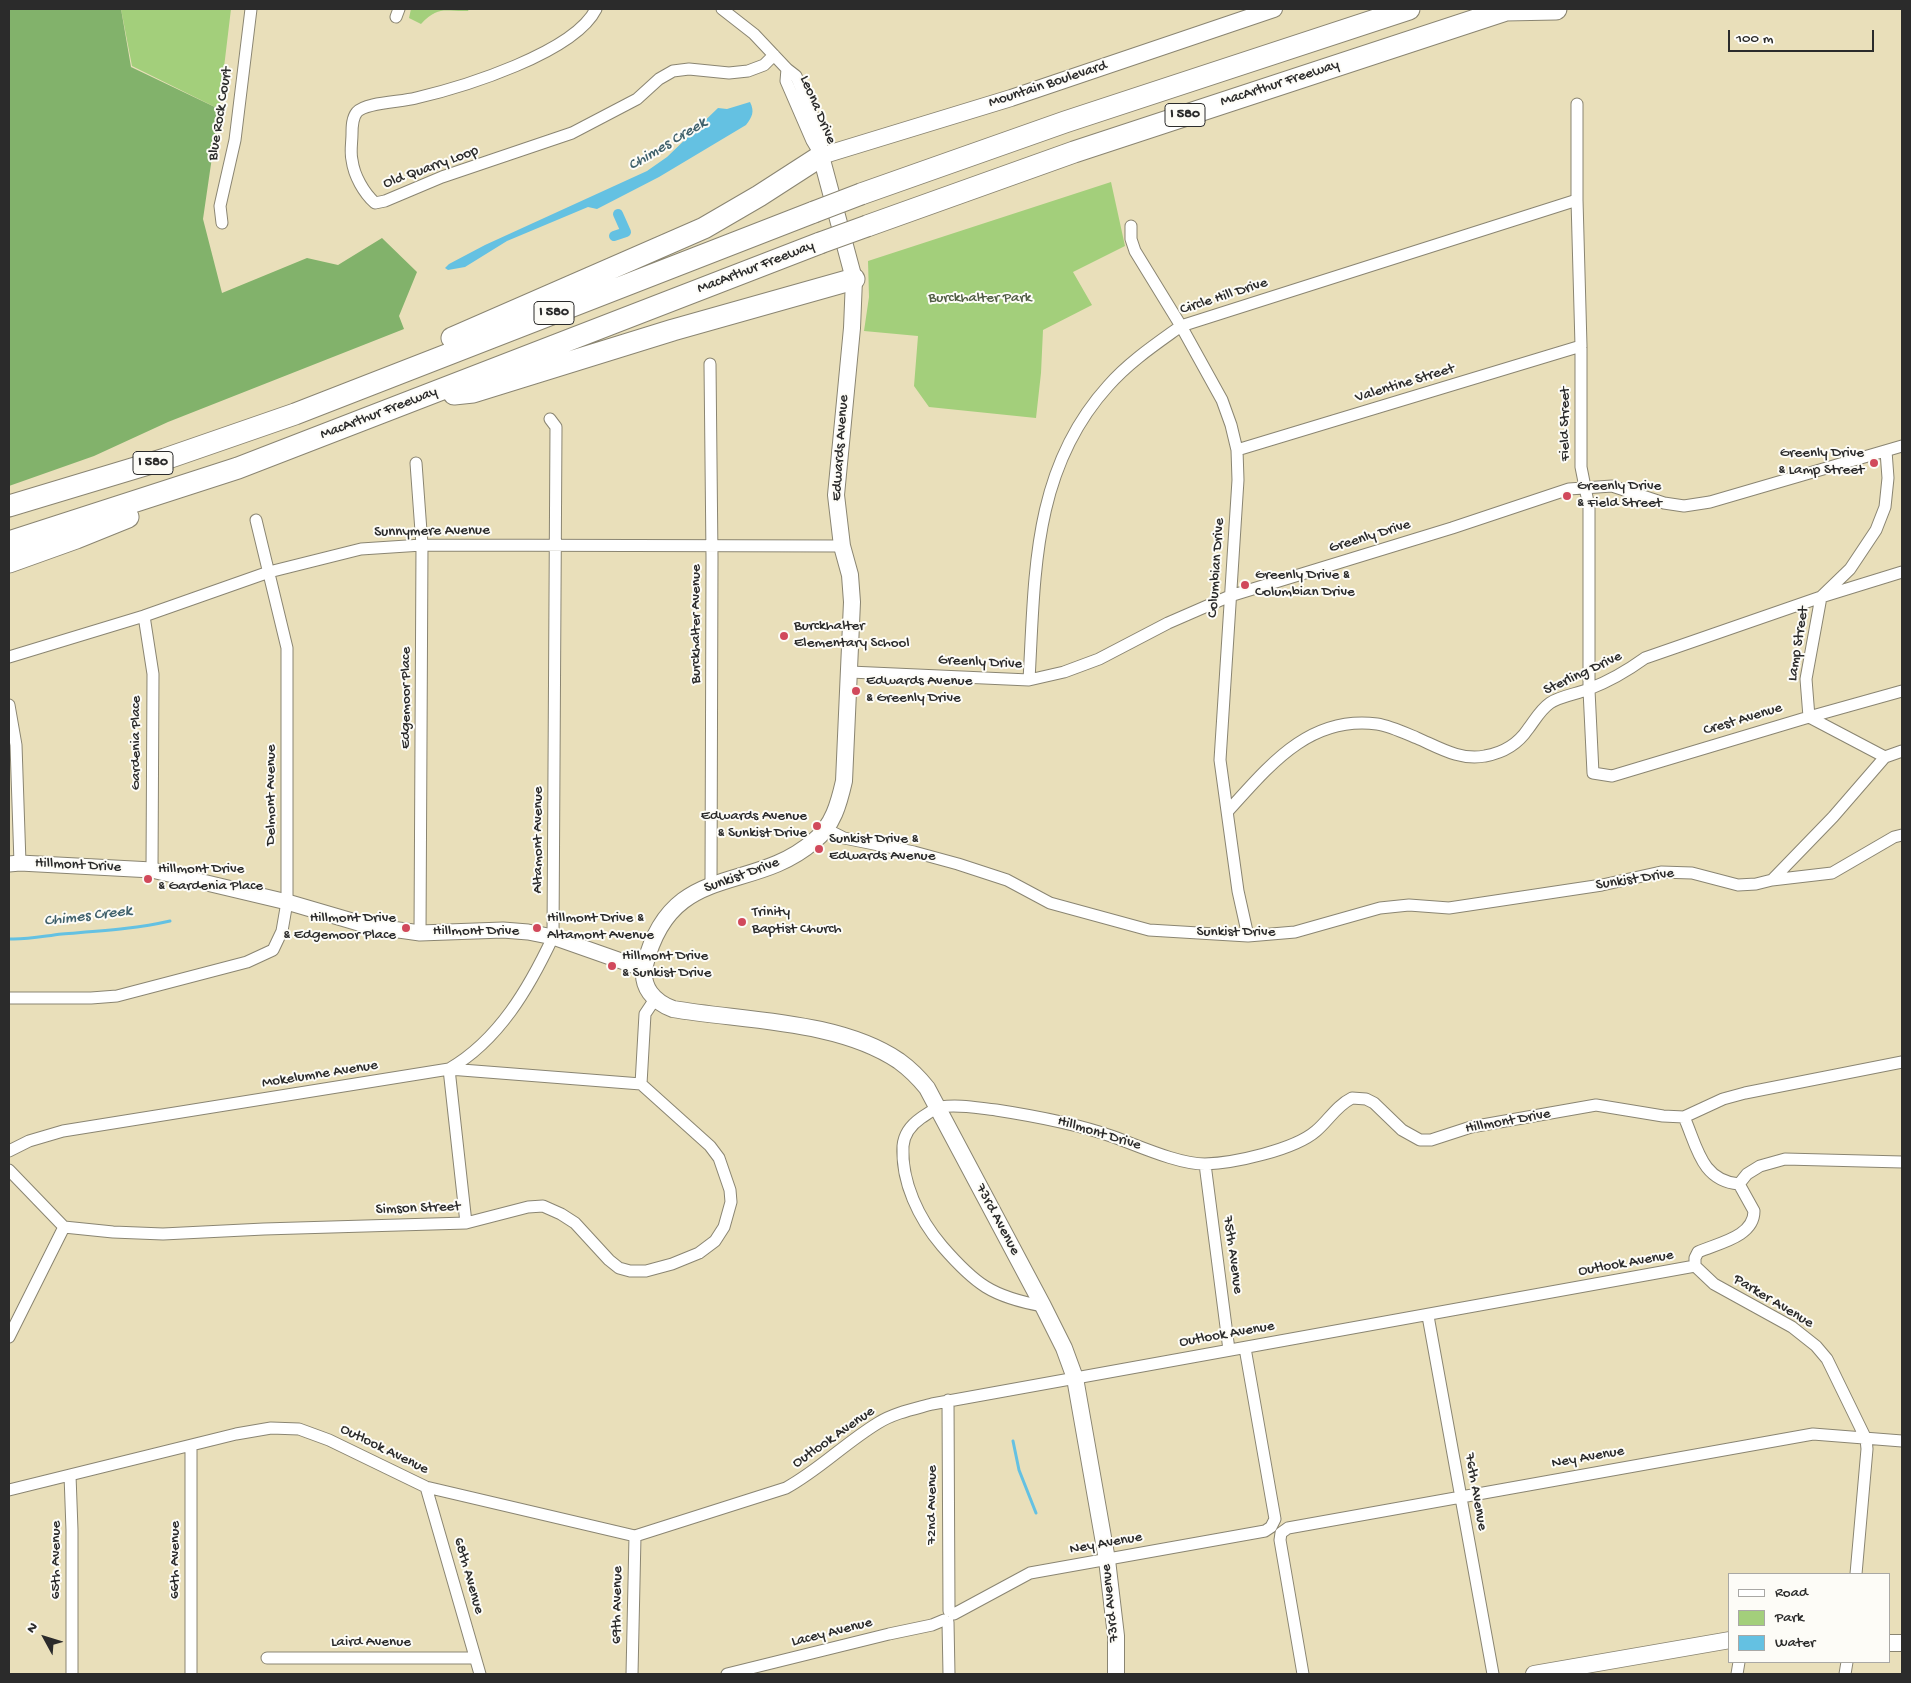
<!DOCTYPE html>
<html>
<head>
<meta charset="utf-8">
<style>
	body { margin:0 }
	#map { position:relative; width:1911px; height:1683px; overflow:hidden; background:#e9dfba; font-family:"Gochi Hand",sans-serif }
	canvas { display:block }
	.frame { position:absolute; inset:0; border:10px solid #2b2b2b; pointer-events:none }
	.legend { position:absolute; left:1728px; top:1573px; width:162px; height:90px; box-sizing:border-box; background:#fdfcf7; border:1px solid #a9a8a5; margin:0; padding:6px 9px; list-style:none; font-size:15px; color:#2b2b2b }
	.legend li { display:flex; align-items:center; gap:10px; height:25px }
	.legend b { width:25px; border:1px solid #a9a8a5 }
	.north { position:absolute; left:20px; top:1613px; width:50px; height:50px; -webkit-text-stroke:4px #fdfcf7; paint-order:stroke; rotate:309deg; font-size:14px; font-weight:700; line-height:20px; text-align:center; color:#2b2b2b }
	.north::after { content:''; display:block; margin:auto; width:18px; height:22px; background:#2b2b2b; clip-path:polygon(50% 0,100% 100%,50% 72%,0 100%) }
	.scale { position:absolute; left:1728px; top:30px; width:146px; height:22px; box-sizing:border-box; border:2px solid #2b2b2b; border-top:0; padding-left:6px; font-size:15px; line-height:18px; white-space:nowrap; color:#2b2b2b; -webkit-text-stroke:4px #fdfcf7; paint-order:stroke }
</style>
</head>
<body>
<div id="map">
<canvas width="1911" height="1683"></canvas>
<div class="frame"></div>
<ul class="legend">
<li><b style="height:6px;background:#fff"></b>Road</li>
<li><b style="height:14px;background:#a3cf7b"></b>Park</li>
<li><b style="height:14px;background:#64c1e2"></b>Water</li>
</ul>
<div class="north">N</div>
<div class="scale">100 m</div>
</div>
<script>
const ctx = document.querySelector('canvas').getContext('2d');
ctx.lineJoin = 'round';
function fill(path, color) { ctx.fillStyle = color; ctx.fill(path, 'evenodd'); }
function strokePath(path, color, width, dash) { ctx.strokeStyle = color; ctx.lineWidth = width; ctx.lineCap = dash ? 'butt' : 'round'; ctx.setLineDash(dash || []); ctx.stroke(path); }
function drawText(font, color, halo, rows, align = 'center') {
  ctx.font = font + ' "Gochi Hand",sans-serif'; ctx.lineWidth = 4; ctx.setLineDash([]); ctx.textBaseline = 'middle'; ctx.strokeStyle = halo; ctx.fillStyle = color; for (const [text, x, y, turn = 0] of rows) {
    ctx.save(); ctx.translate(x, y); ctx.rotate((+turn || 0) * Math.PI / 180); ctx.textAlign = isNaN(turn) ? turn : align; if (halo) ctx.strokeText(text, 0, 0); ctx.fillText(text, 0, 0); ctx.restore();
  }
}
fill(new Path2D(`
	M121,9H231L219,109L132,66Z
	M411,9H469L468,11C445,12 439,5 421,24L409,18Z
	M1111,182L1125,246L1073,272L1092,305L1043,330L1041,373L1036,418L929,407L914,386L918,336L864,331L869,297L868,261Z`), '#a3cf7b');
fill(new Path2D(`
	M9,9H121L131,67L219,109L203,219L222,293L307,258L338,265L382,238L417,272L399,316L404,329L168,422L94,456L9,486Z`), '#82b26b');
fill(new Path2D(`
	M750,102C755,112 752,117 746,125L659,177L597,209L588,207L507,241L465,267L448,270L445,268L449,264L485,245L647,171L667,157L718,108L727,109Z`), '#64c1e2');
strokePath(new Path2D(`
	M9,939C27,940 44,936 62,934C98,931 135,929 170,921
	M1013,1441L1019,1470L1036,1513`), '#64c1e2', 3);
strokePath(new Path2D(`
	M614,236L626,232L618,214`), '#64c1e2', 10);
const minor = new Path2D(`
	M596,9C574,53 463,87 416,98C402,102 366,102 357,112C352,118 352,127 352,134C352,142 350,152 352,160C354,176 364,193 375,203L385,201L442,177L572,133L637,99L659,79L673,71L689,69L729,73L748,71L764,65L774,55
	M722,9L754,34L787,69L796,76L822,137L821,156
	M396,17L399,9
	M787,69L786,81L812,141L821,156
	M1577,104V200L1581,346V467L1589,507V690L1593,773L1612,776L1809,717L1902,691
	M222,223L220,206L235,140L251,9
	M1131,226V239L1135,251L1181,326L1222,400L1231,425L1237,450L1238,480L1220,760L1238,891L1248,936
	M710,364L712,557L711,885
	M1237,450L1581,346
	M416,463L422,545L420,933
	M144,616L153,674L152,870
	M9,657L144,616L269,572L361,549L422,545L842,546
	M850,672L1029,680L1064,672L1099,659L1168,623L1230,596L1452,528L1569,489L1612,486L1664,503L1684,506L1710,502L1902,446
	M1029,680C1035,575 1032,470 1108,386C1129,362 1156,344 1181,326L1577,200
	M9,705L16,745L20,863
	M1885,757L1809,717L1806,679L1821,597L1850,569L1876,530L1885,507L1888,478L1886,451
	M1228,811C1269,766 1309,715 1377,724C1390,726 1405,733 1417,738C1438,747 1460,761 1485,756C1502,753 1518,744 1528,729C1535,720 1540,710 1550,703C1560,696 1577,694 1589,689C1610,681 1627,671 1645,658L1821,597L1902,572
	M826,829L844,838L914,852L958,864L1007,880L1050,903L1149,930L1248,936L1295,932L1380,908L1409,905L1449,908L1602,885L1661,872L1692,873L1738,885L1756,884L1772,880L1833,817L1885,757L1902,751
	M1772,880L1832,873L1894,837L1902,835
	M9,998H91L117,996L247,962L273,950L282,931L287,902V648L256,520
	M1684,1117C1697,1146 1701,1181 1739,1184L1754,1211C1754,1237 1718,1243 1698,1252L1695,1258V1266L1714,1284L1792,1327L1816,1346L1827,1359L1866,1439L1867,1449L1856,1574
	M9,1151L29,1141L63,1131L449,1069L641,1084
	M1205,1164L1229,1350
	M9,1170L64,1227L113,1232L163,1234L264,1229L466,1223L528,1207L543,1206L561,1214L575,1223L609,1260L619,1268L630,1271H646L672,1264L699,1253L715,1241L724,1227L731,1202L730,1190L719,1158L710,1146L641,1084L645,1014L655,999
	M1739,1184L1747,1174L1760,1166L1785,1159L1902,1162
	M466,1223L449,1069C499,1040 529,988 553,937L556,427L550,419
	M1043,1306C992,1297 975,1284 942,1246C919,1219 901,1182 903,1146C904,1134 911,1125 921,1118C926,1115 933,1109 940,1107C959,1104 977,1108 996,1110C1035,1116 1074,1123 1111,1136C1137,1145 1177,1164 1205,1164C1234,1163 1294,1150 1316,1131C1329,1120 1336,1106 1352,1098L1366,1099L1374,1103L1402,1130L1420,1140H1431L1471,1127L1596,1105L1663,1116L1684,1117L1723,1099L1745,1093L1902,1062
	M1428,1316L1493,1674
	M9,1337L64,1227
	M948,1400L949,1611
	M70,1475L72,1530V1674
	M426,1487L480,1674
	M9,1490L236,1434L271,1428L299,1429L329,1440L426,1487L635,1536L786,1488C819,1470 845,1443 878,1423C894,1413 914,1409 932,1404L1695,1266
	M954,1614L1030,1573L1265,1531L1271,1527L1275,1519L1245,1348
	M948,1622L949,1674
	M267,1658H475
	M191,1674V1446
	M632,1674L635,1536
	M727,1674L889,1634L932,1625L944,1620
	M1303,1674L1280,1540L1281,1533L1288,1528L1813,1434L1902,1441
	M1737,1674L1739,1662
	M1845,1674L1847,1662`);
const tertiary = new Path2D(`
	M9,864L20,863L152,870L287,902L369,926L406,931L420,933L503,930L528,932L553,937L644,969`);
const secondary = new Path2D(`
	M1890,1643H1902
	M1116,1674V1636L1107,1560L1075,1378L1064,1348L1043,1306L927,1088C919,1078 910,1069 899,1061C839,1020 743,1021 673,1009C654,1002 640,987 645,965C671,860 752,895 814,841C833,826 839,803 844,781L852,602L850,575L842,546L836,495L852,328L854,279L821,156L1011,98L1274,9
	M1534,1674L1730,1640`);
const motorway = new Path2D(`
	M1505,10L1556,9
	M861,194L1065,122L1409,9
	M867,226L1074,152L1509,9
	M452,338L704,228L759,196L821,156
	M454,394L473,392L673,330L854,279
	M9,506L165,459L295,414L814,212
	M9,542L238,468L820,243
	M9,562L76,538L128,517`);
strokePath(minor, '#8a8572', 13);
strokePath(tertiary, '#8a8572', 17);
strokePath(secondary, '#8a8572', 18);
strokePath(motorway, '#8a8572', 23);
strokePath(minor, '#fff', 11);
strokePath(tertiary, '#fff', 15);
strokePath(secondary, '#fff', 16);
strokePath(motorway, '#fff', 21);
const motorwayBridge = new Path2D(`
	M814,212L861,194
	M820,243L867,226`);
strokePath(motorwayBridge, '#8a8572', 23, []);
strokePath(motorwayBridge, '#fff', 21);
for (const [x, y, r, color] of [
	[1874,463,5,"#d1495b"],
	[1567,496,5,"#d1495b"],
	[1245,585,5,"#d1495b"],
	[784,636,5,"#d1495b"],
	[856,691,5,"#d1495b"],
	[817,826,5,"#d1495b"],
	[819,849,5,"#d1495b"],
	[148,879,5,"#d1495b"],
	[742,922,5,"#d1495b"],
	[406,928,5,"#d1495b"],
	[537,928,5,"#d1495b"],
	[612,966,5,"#d1495b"]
]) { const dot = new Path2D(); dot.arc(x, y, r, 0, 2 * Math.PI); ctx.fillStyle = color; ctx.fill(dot); strokePath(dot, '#fdfcf7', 2); }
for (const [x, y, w] of [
	[1185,115,40],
	[554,313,40],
	[153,463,40]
]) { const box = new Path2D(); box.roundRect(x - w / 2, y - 11.5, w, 23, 4); ctx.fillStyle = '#fdfcf7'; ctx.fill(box); strokePath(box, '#2b2b2b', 1); }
drawText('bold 14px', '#2b2b2b', null, [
	["I 580",1185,115],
	["I 580",554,313],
	["I 580",153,463]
]);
drawText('15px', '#2b2b2b', '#fdfcf7', [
	["MacArthur Freeway",1280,84,-18],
	["Mountain Boulevard",1048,85,-18],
	["Leona Drive",817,110,67],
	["Blue Rock Court",221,114,-81],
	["Old Quarry Loop",431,168,-20],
	["MacArthur Freeway",756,268,-21],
	["Circle Hill Drive",1224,297,-18],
	["Valentine Street",1405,384,-17],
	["MacArthur Freeway",379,414,-21],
	["Field Street",1566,424,-90],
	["Edwards Avenue",841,448,-86],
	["Sunnymere Avenue",432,532,-1],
	["Greenly Drive",1370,537,-17],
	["Columbian Drive",1217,568,-86],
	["Burckhalter Avenue",697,624,-90],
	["Lamp Street",1799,644,-81],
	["Greenly Drive",980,663,3],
	["Sterling Drive",1583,674,-25],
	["Edgemoor Place",407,698,-90],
	["Crest Avenue",1743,720,-17],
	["Gardenia Place",137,743,-90],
	["Delmont Avenue",272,795,-90],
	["Altamont Avenue",539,840,-90],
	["Hillmont Drive",78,866,3],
	["Sunkist Drive",742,876,-20],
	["Sunkist Drive",1635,880,-9],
	["Hillmont Drive",476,932],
	["Sunkist Drive",1236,933],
	["Mokelumne Avenue",320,1075,-9],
	["Hillmont Drive",1508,1122,-10],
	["Hillmont Drive",1099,1134,17],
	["Simson Street",418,1209,-2],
	["73rd Avenue",997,1220,62],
	["75th Avenue",1232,1255,82],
	["Outlook Avenue",1626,1264,-10],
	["Parker Avenue",1773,1302,31],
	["Outlook Avenue",1227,1335,-10],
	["Outlook Avenue",834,1438,-35],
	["Outlook Avenue",384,1450,26],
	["Ney Avenue",1588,1458,-10],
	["76th Avenue",1475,1492,80],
	["72nd Avenue",933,1505,-90],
	["Ney Avenue",1106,1544,-10],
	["65th Avenue",57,1560,-90],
	["66th Avenue",176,1560,-90],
	["68th Avenue",468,1576,74],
	["73rd Avenue",1111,1603,-96],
	["69th Avenue",618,1605,-89],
	["Lacey Avenue",832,1633,-14],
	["Laird Avenue",371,1643]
]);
drawText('15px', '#4f5c43', '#fdfcf7', [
	["Burckhalter Park",980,299]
]);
drawText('15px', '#2b2b2b', '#fdfcf7', [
	["Greenly Drive",1864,454,"right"],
	["& Lamp Street",1864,471,"right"],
	["Greenly Drive",1577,487],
	["& Field Street",1577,504],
	["Greenly Drive &",1255,576],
	["Columbian Drive",1255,593],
	["Burckhalter",794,627],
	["Elementary School",794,644],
	["Edwards Avenue",866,682],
	["& Greenly Drive",866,699],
	["Edwards Avenue",807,817,"right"],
	["& Sunkist Drive",807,834,"right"],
	["Sunkist Drive &",829,840],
	["Edwards Avenue",829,857],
	["Hillmont Drive",158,870],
	["& Gardenia Place",158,887],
	["Trinity",752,913],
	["Baptist Church",752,930],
	["Hillmont Drive",396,919,"right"],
	["& Edgemoor Place",396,936,"right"],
	["Hillmont Drive &",547,919],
	["Altamont Avenue",547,936],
	["Hillmont Drive",622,957],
	["& Sunkist Drive",622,974]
], 'left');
drawText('italic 16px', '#3f606b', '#fdfcf7', [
	["Chimes Creek",668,145,-31],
	["Chimes Creek",88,917,-7]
]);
</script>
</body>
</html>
